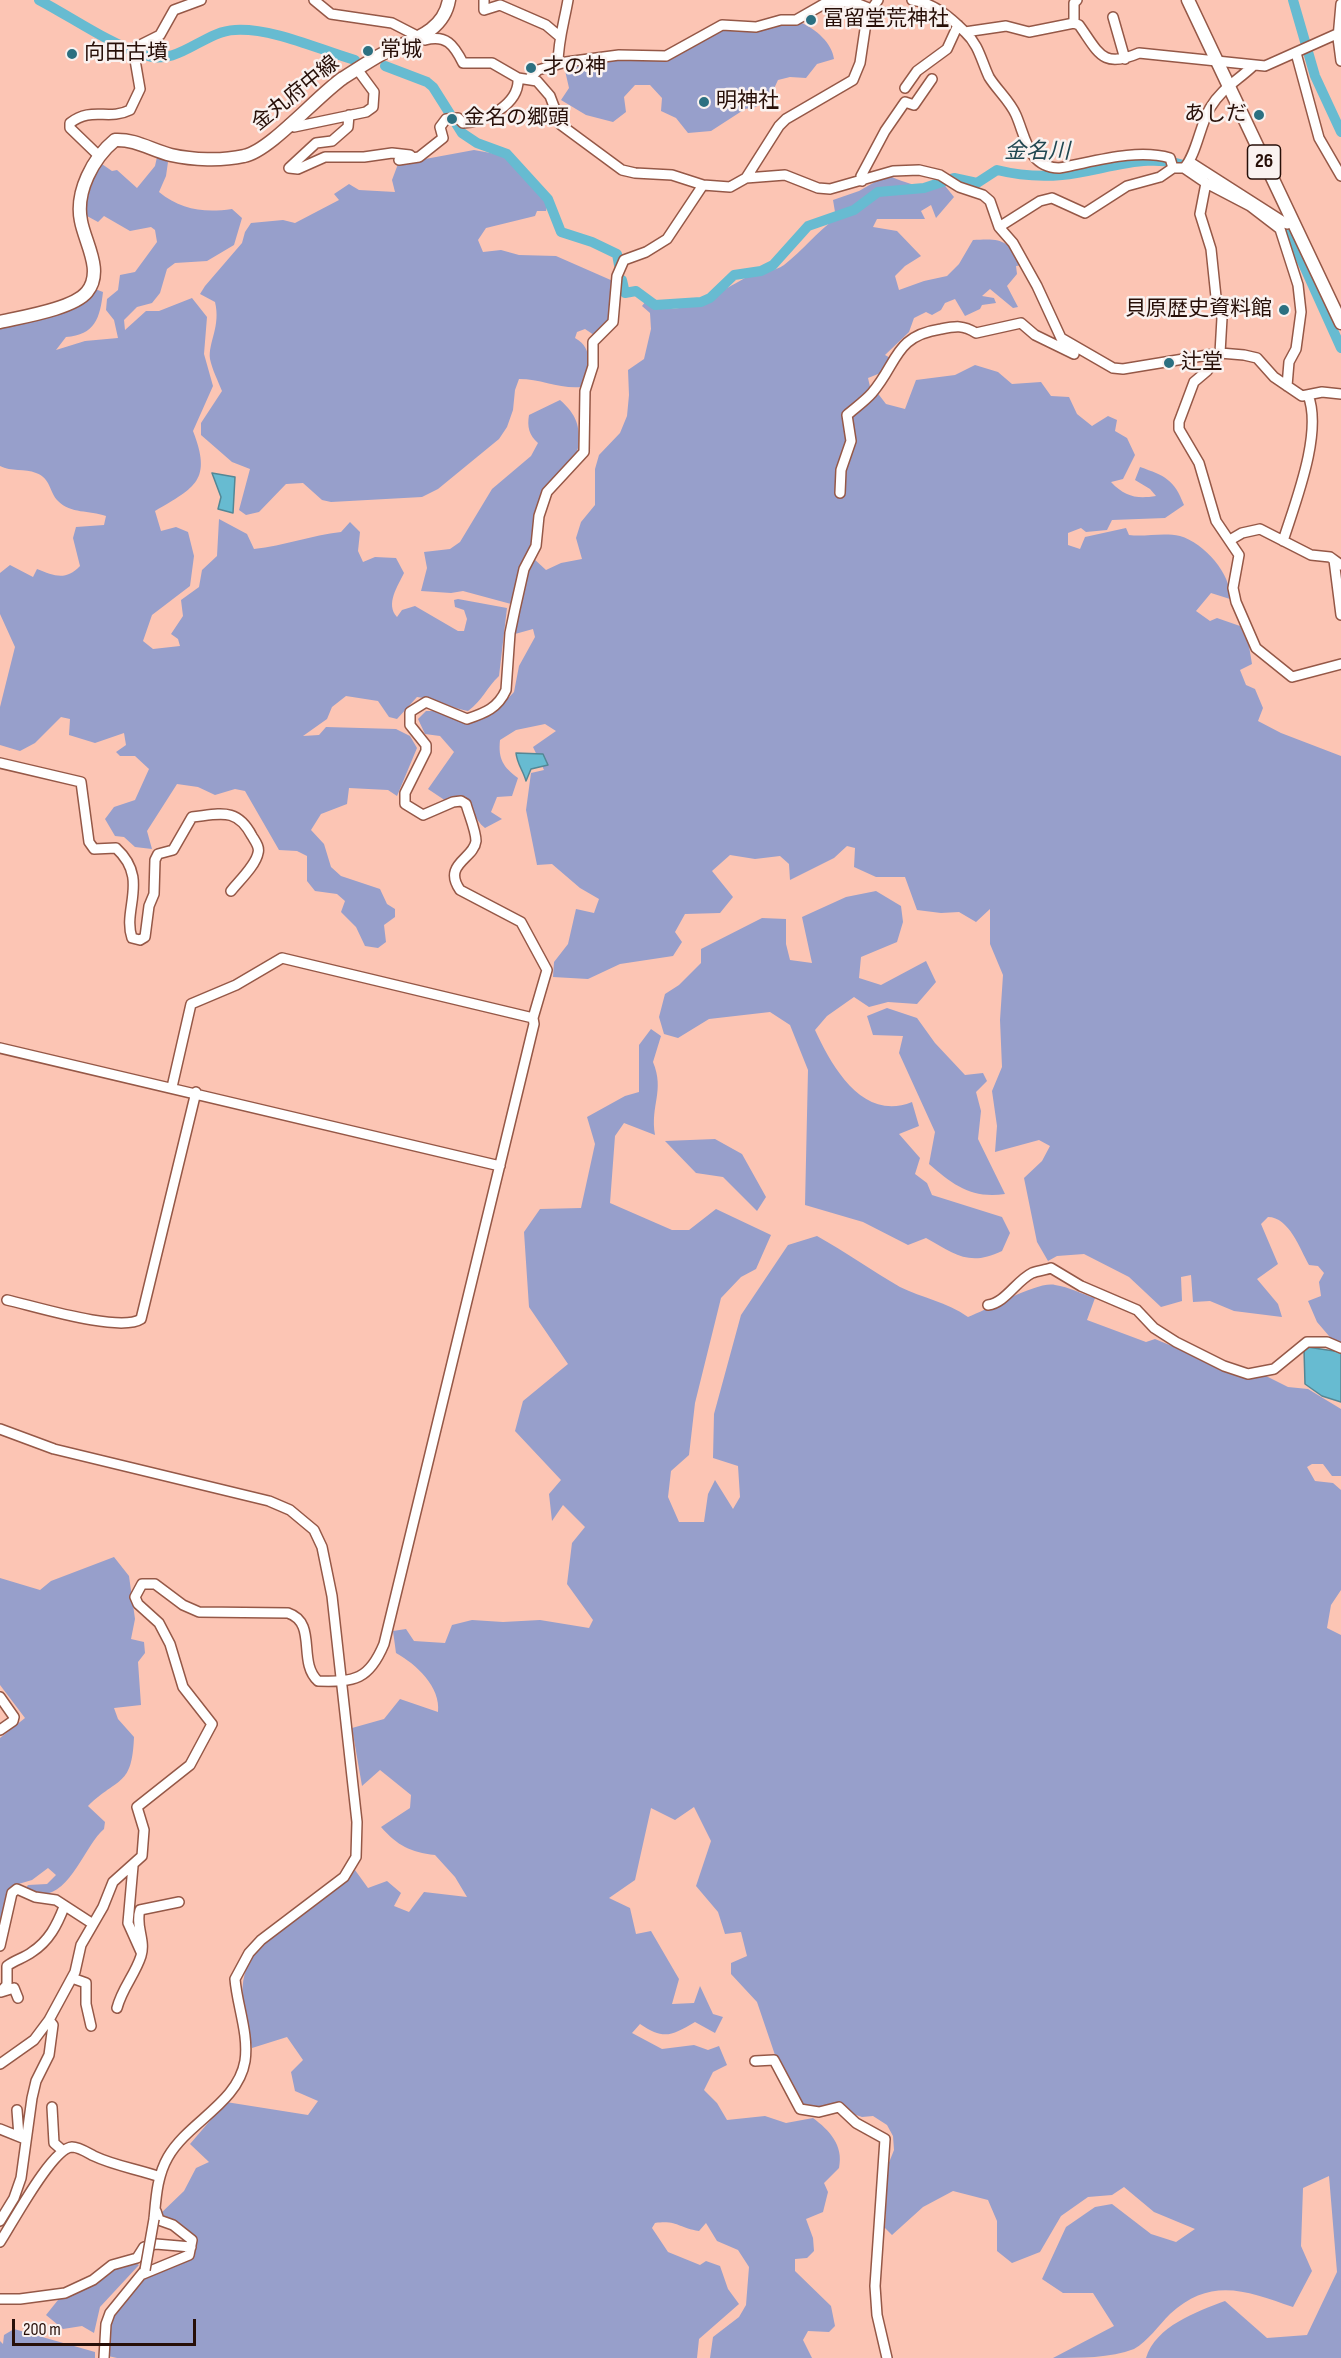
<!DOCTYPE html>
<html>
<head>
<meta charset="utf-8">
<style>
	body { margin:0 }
	#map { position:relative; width:1341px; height:2358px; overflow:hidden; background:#fcc5b4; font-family:"Sofia Sans Condensed",sans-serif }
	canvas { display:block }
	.scale { position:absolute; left:12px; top:2319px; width:184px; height:27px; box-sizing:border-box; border:3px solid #270f08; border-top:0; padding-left:8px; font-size:18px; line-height:21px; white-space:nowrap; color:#270f08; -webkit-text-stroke:4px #faf2f0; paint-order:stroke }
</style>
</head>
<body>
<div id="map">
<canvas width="1341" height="2358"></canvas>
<div class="scale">200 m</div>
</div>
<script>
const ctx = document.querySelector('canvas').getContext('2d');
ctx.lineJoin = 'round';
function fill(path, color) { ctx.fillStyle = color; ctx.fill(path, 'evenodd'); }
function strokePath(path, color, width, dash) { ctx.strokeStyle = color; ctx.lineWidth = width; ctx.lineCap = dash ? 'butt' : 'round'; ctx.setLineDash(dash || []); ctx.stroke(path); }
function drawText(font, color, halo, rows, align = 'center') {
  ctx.font = font + ' "Sofia Sans Condensed","Noto Sans JP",sans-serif'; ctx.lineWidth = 5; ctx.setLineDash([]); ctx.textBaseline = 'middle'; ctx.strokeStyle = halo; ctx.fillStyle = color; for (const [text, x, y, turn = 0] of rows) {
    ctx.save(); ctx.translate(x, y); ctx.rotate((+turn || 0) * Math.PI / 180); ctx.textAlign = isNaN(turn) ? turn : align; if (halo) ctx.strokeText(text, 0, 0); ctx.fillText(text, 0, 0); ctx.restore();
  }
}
fill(new Path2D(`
	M800,22C816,29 832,43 834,59L817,64L806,78L790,77L778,80L771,95L756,107L745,109L711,131L688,133L676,118L661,111L662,98L650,85H635L624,97L626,112L613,122L586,115L561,100L569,88L564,66L619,57L670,58L715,29Z
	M474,150L507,156L548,202L546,211H537L535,216L486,228L478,240L483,252L501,250L519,255L556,256L613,281L611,318L594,335L585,329L577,332L575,338C595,349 588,369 581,387C560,389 541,379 519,379L515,390L513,410L507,427L499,439L438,489L422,497L331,502L322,500L303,483L286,484L259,512L246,515L239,510L250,469L232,462L201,435V423L222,391C218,381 212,369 210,359C208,342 221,327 215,302L200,294L205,286L242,243L245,232L251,223L283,220L295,223L339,200L334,194L349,184L359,190L395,192L392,180L398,164Z
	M157,157L168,162L166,176L159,192C181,210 204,213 232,209L242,218L234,245L207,261L175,263L167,269L160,293L152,303L137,307L124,320L125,330L146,311H159L192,298L207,317L204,354L213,386L193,431C212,480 196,487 155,511L161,531L176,527L188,532L194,556L190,586L152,615L143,641L153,649L180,646L178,639L171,634L183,616L181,600L199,587L202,570L217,556L219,519L247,534L254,549C284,546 312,535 341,532L350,522L360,532L358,551L363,562L375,557L396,558L404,573C398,586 385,604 397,617L402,610L415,606L458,631H464L467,619L464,610L455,607L454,600L458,599L507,608L499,676C487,687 482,701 468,711C450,708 435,699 417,697L397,719L389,717L378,701L346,696L332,707L327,719L303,736L319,735L326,727L396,729L410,736L417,748L397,796L388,790L349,788L347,804L321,814L311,830L324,844L331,867L341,876L380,889L387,904L395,909V917L384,925L386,942L378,948L365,946L356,927L341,912L345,901L337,894L315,891L307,881V856L297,851L279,850L245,791L235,789L215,795L198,787L177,784L147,831L152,849L135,847L124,837L115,836L105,819L114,807L135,800L149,769L135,756H120L116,752L126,745L124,733L95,743L69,735L70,719L61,717L35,743L20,751L0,745V707L15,647L0,614V573L10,565L33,577L37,569C54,576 66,581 80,566L73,538L76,527L104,525L106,516C89,510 71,514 58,501C49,492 51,478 36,473C25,468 11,472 0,466V326L95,289L103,292C100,318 95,335 66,337L56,350L85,341L118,338L114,320L106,310L107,299L118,290L120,275L135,272L157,242L155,230L151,227L130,231L104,216L98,222L87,216L85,206L99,162L112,171L117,170L137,188L155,166Z
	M887,175C906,183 922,190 942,182L954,197L936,218L931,205L921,211L925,219H877L873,227L897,231L921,256L905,266L895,276L899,290L924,281L947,276L959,264L973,240C1002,238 1008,240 1023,265L1016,266L1017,274L1007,286L1018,307L1013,308L990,289L982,296L994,298L996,303L982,305L980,309L965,316L955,299L945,303L941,310L932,315L926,312L914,318L909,332L885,355L892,359L883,372L868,378L871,391H876L886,404L905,409L916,380L955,375L975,365L998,372L1012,384L1041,382L1051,396L1069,397L1077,414L1092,426L1108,416L1117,420L1115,431L1127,438L1135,455L1123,479L1111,482C1125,497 1137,499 1156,496L1150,489L1135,480L1140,467C1165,476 1174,479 1184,505L1165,518L1112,520L1107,530L1086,532L1081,528L1068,533V545L1080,549L1085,537L1126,528L1129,535C1146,537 1163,532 1180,536C1204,543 1232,574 1230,599L1211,593L1196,611L1210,621L1217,618L1240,626L1249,646L1252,664L1240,670L1246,685L1255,689L1263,708L1258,721L1281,733L1341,756V1344L1335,1343L1317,1322L1308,1301L1321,1296L1319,1282L1324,1273L1318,1266L1309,1265C1300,1249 1289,1217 1268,1217L1261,1224L1278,1264L1257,1279L1278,1304L1282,1317L1234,1311L1210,1301L1193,1302L1191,1275L1181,1277L1182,1301L1161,1307L1129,1277L1084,1254L1057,1256L1048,1261L1037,1242L1024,1178L1042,1161L1050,1146L1039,1140L995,1152L997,1126L992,1091L1002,1067L1000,1020L1003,975L990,944V909L976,922L959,912L941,913L917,910L905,877H876L854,867L855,848L847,846L834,858L790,880L789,864L780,856L755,859L730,855L712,871L733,897L720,913L685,914L675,932L682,942L673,956L620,964L588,979L553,977L554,962L568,944L576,909L594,913L599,899L580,888L552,864L537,865L526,810L531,773L544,770L533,747L556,731L545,724L516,730L500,740C498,759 503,767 518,778L512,796L497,797L491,812L502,819L485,828C474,820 473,806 465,796L446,801L428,789L454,752L440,736L425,734L418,719L426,711H441L457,720H471L495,712L514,692L519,666L535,637L533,629L515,634L525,577L533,558L546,570L561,563L582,559L576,538L581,522L595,505V469L599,455L620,433L627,416L629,395L628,370L644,359L651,329L650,313L642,306L646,301C678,324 721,290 749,276C759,271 775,272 784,265C802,251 817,232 836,218L833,200L859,191Z
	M560,400C576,414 581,426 578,448C575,463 551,475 544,491C535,508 536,526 532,545C531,553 524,557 521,564C517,578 517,591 511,604L463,591L451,593L421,591L427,568L424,552L450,549L460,542L492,489L531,456L538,443C529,435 527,427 529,415Z
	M876,891L901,906L903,922L897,942L861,957L859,978L881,985L926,961L936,982L917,1004L888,1002L869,1007L854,997L827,1016L815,1030C832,1067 863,1122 912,1102L919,1126L899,1134L920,1158L915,1174L927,1183L932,1195L1002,1217L1010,1233L1002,1251C969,1267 955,1254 926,1238L908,1245L863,1222L805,1205L808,1070L790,1025L770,1012L709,1019L678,1038L664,1034L659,1017L665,994L679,985L701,963V949L762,918L786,919V944L790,960L812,963L802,917L846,897Z
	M887,1008L917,1018L935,1043L965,1075L983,1073L987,1081L976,1092L981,1111L978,1139L1005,1194C972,1199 953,1185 929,1164L935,1132L899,1053L903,1036L873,1035L867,1016Z
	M651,1029L661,1036L653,1062C665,1091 650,1105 655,1135L624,1123L615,1136L610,1203L672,1230H689L716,1209L771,1235L756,1269L741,1277L721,1298L695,1403L689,1455L671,1471L668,1497L679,1522H704L708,1494L715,1480L733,1509L740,1497L738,1466L713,1458L714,1414L741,1315L788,1245L817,1236C846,1252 872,1271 900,1287C922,1298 947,1302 968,1317C988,1310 1037,1281 1055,1285C1069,1287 1082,1294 1095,1298L1087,1320L1146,1342L1155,1339L1247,1377L1266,1376L1288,1387L1308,1389L1341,1409V1476H1332L1323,1464H1312L1307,1467L1315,1481L1333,1483L1341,1490V1590L1331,1605L1327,1628L1341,1635V2358H1146C1156,2326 1196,2312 1225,2301L1267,2338L1307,2335L1337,2272L1329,2176L1303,2188L1301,2246L1312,2271L1293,2307C1247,2291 1211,2276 1170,2314C1159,2325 1148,2341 1134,2349C1111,2358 1079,2358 1053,2358L1114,2326L1093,2293H1063L1042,2279L1066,2227L1095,2207L1112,2204L1151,2234L1176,2242L1195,2229L1154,2212L1124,2187L1112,2195L1088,2197L1061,2216L1040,2252L1012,2263L997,2251V2221L988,2200L953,2191L923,2207L892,2235L885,2228L888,2165L894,2150L893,2136L887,2125L873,2116L862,2117L847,2112L800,2105L775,2055L757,2002L731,1974V1963L747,1956L741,1932L725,1934L718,1912L696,1886L711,1841L694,1807L675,1820L651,1808L635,1880L609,1898L630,1908L636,1934L651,1931L679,1979L672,2004L694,2003L700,1986L713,2014L723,2017L715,2033L695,2022C671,2036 664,2040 640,2024L632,2033L662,2049L694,2045L708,2050L719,2046L727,2065L713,2072L704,2090L717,2103L727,2120L765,2116L786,2123L813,2118C829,2130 844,2145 839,2168L824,2183L828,2192L823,2212L806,2219L813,2238L814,2251L807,2258L795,2259V2271L831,2306L835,2326L829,2332L808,2331L803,2340L812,2358H710L713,2337L739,2317L746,2305L749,2267L738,2250L717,2241L706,2223L699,2231C678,2228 678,2220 655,2223L652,2228L668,2252L700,2265L706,2261L720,2266L728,2289L739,2304L699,2339L697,2358H117L108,2356V2333L115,2315L149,2274L192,2256L194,2239L159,2215L184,2191L196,2168L209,2162L190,2144L226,2102L308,2115L318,2101L295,2091L291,2072L303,2060L287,2037L252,2048C244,2008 231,1976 263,1944L347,1881L355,1870L368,1888L387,1881L401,1893L394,1906L409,1912L424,1892L467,1897L455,1877L435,1855C410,1852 398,1846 381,1827L410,1808L411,1795L380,1770L362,1786L352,1728L384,1719L400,1699L438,1712C441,1687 416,1664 396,1653L393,1631L406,1629L414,1641L445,1643L452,1625L472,1620L503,1622L540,1620L589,1628L593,1620L567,1584L572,1543L585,1527L563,1505L552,1521L549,1494L561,1480L515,1431L523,1401L568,1364L529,1307L524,1232L540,1209L581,1208L595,1144L587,1117L625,1096L639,1092V1045Z
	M715,1139L742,1154L766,1197L757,1211L723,1177L696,1173L665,1141Z
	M114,1557L129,1576L135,1619L131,1639L144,1642L145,1653L138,1662L141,1705L114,1708L118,1719L134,1737C132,1787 119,1776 88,1806L105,1822L104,1829C86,1844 70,1894 43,1894C38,1894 30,1891 25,1889L28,1885L47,1884L56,1875L48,1868L32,1880L15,1885L8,1893L0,1942V1738L25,1718L0,1685V1578L40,1590L51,1581Z
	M134,2262L139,2265L100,2307L94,2333L82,2326L63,2329L46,2315L58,2300L112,2269Z
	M14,2329L95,2352V2358H0V2341L3,2344L4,2335Z`), '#979fcb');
const water = new Path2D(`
	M212,473L235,477L233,513L218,509L221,497Z
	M516,753L543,754L548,765L531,769L526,781C523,770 517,764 516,753Z
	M1307,1347L1341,1352V1402L1322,1396L1305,1384L1304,1349Z`);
fill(water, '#67bbd1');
strokePath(water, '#548795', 1.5);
strokePath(new Path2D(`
	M39,0C73,18 108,43 144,55C179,67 203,31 235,30C274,28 317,49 355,60
	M1293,0L1315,76L1341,132
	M385,66L427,82L433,87L462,133L477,143L507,154L548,199L561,232L592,242L617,254L619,265
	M1276,222L1290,235L1341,348
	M622,280L625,293L636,291L655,305L701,302L710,298L734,275L761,271L773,265L808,226L854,210L878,192L924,188L954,178L977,183L997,170C1017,175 1040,177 1062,175C1105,171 1151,149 1194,169`), '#67bbd1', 10);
const minor = new Path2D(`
	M314,0L331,14L392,23L425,40C446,34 454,45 463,63H492L518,78L537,81L550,96L561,125L622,170L635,173L672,175L703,185L730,187L746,178L779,126L786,119L853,80L860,63L867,16L878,0
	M484,0V10L500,5L546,25L559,36
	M912,0C934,3 950,17 965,32L1006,26L1029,32L1074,23L1079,25C1099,53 1102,69 1139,53L1265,66L1339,33
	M1341,4L1338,38L1341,61
	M1113,17L1125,59
	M1074,23V3L1077,0
	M965,32C979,45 981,60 989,77C997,90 1010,101 1016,115C1026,138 1028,167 1059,168C1093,162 1136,148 1170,158L1173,168
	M1296,53L1319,138L1341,176
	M558,64C558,41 564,23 568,0
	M530,78L538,70L566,62L619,55L666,56L722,25L756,27L781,20H796L829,1L856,3L871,9
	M905,88L917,71L947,49L958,25
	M349,115L348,127L332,141L316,143L289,168L298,169L325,157H364L392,153L410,155L413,158
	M289,124L294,127L366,112L373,107L374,92L357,69
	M98,155L70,128V123C92,106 108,121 130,110L140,89L134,54L136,47L160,35L174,10L201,0
	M399,160L419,157L443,138L440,127L446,119L458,118L463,123C485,122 520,104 518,78
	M1190,162L1287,224L1292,222
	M1184,168C1196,156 1200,125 1210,108C1221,89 1237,81 1253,66
	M746,178L785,175L818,188L830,189L893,171L919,170L940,175L959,187L983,195L990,201L999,227L1013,243L1037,286L1061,338L1113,368L1123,369L1220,353L1244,355L1257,358L1274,377L1302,396L1322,392L1341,394
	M862,181L861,176L885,131L905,102L914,105L932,79
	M1206,183L1250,206L1280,229L1298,285L1301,312L1296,349L1289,362L1287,386
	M999,227L1040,201L1052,198L1085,213L1127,186L1160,177L1173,168H1184L1206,183L1200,214L1211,249L1216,297L1222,318L1220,353L1207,371L1194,382L1179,422V429L1199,463L1216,521L1239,555L1233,588L1236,602L1256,648L1292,677L1341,664
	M840,493L841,470L851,441L847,415C855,408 865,401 872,393C898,363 894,336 941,329C956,326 963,325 976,333L1021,323L1035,335L1074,354
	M1230,540L1242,533L1260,529L1311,555L1330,557L1341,565
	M1283,541C1295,503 1323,433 1308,395
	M1334,560L1341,615
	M0,763L81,782L89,842L94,849L116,848C150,879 122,909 132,938L140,940L145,937L149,906L154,894L155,860L158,854L173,850L192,817C220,814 237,807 252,836C255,841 260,847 258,853C256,865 239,881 231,891
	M0,1048L500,1166
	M172,1087L191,1004L236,985L282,958L533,1018
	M7,1300C34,1306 120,1333 141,1319L196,1092
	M988,1305C1005,1303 1016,1281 1032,1273C1037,1271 1045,1270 1051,1268L1081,1286L1137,1310L1154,1328L1176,1342L1224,1366L1248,1374L1274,1369L1307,1342H1327L1341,1348
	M0,1429L54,1449L269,1501L290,1510L314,1530L322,1547L332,1596L357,1822L356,1857L344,1877L261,1940L249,1953L235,1979C237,2005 249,2034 245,2061C238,2103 188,2122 168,2157C157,2176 156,2198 154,2219
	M0,1697L14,1717L13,1721L0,1730
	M133,1866L128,1923L141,1952
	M0,1946L12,1893L17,1889L35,1897L56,1900L93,1924
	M72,1978L86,1983V2004L91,2026
	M0,1992L7,1985V1966C15,1960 24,1958 32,1952C49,1941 57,1925 64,1907
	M1,1992L14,1988L18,1998
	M117,2008C122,1988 135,1975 141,1956C146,1940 135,1926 140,1910L179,1902
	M755,2061L774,2060L800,2109L819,2112L839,2107L856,2123L885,2139L875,2286L877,2315L887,2358
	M0,2064L34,2040L49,2020L75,1972L81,1945L103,1907L113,1882L142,1856L144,1830L137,1807L190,1765L212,1724L183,1687L170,1644L159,1623L138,1604L135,1597L142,1584H155L183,1605L199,1612L288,1613C318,1623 297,1662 318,1681C355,1682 369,1680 384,1644L534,1024L533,1018L547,970L521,922L460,890C442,864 474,859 476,841C476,831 469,815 466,804L461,801L453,802L423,815L405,804V793L426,751V745L410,725V712L426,702L467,719C485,713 498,708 506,690L510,633L515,609L524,569L536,546L539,516L547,492L584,452L585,391L593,366V342L613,322L617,276L624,260L646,252L667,239L703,185
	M52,2107L54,2143L62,2150
	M17,2110L19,2136
	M0,2129L25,2139
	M0,2221L14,2198L21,2178L32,2098L36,2081L49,2055L53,2025L49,2020
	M0,2242C12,2224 52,2148 72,2147C79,2147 88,2153 94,2156C115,2166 138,2169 160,2177
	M143,2274L189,2255L192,2240L173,2225L159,2220L156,2211
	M0,2299H20L65,2293L93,2280L112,2265L137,2258L144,2247L156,2244L191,2247
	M104,2358L106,2324L110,2313L145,2270`);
const major = new Path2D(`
	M1188,0L1341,323
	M0,322C21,317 73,309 87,292C104,271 85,243 81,221C75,192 93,158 115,140C136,139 151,150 171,155C193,160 222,161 244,156C270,151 317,96 343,78C356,70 369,61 382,54C409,40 443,34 449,0`);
strokePath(minor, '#955847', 12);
strokePath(major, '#955847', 15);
strokePath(minor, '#fff', 9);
strokePath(major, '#fff', 12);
const minorBridge = new Path2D(`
	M145,2270L154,2219`);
strokePath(minorBridge, '#955847', 12, []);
strokePath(minorBridge, '#fff', 9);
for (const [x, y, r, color] of [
	[811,20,6,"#2c7081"],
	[368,51,6,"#2c7081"],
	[72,54,6,"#2c7081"],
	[531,68,6,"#2c7081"],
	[704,102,6,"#2c7081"],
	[1259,115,6,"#2c7081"],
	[452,119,6,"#2c7081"],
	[1284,310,6,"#2c7081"],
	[1169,363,6,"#2c7081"]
]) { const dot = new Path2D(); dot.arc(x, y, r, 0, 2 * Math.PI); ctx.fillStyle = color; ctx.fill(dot); strokePath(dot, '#faf2f0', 2); }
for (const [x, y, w] of [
	[1264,162,33]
]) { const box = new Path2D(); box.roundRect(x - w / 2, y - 17, w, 34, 4.5); ctx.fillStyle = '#faf2f0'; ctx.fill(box); strokePath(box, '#270f08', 1.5); }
drawText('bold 20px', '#270f08', null, [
	["26",1264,162]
]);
drawText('21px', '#270f08', '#faf2f0', [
	["冨留堂荒神社",823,20],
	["常城",380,51],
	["向田古墳",84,54],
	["才の神",543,68],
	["明神社",716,102],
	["あしだ",1247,115,"right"],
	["金名の郷頭",464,119],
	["貝原歴史資料館",1272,310,"right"],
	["辻堂",1181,363]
], 'left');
drawText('21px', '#270f08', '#faf2f0', [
	["金丸府中線",296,94,-39]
]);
drawText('italic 22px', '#214852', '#faf2f0', [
	["金名川",1037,152]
]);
</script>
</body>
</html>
